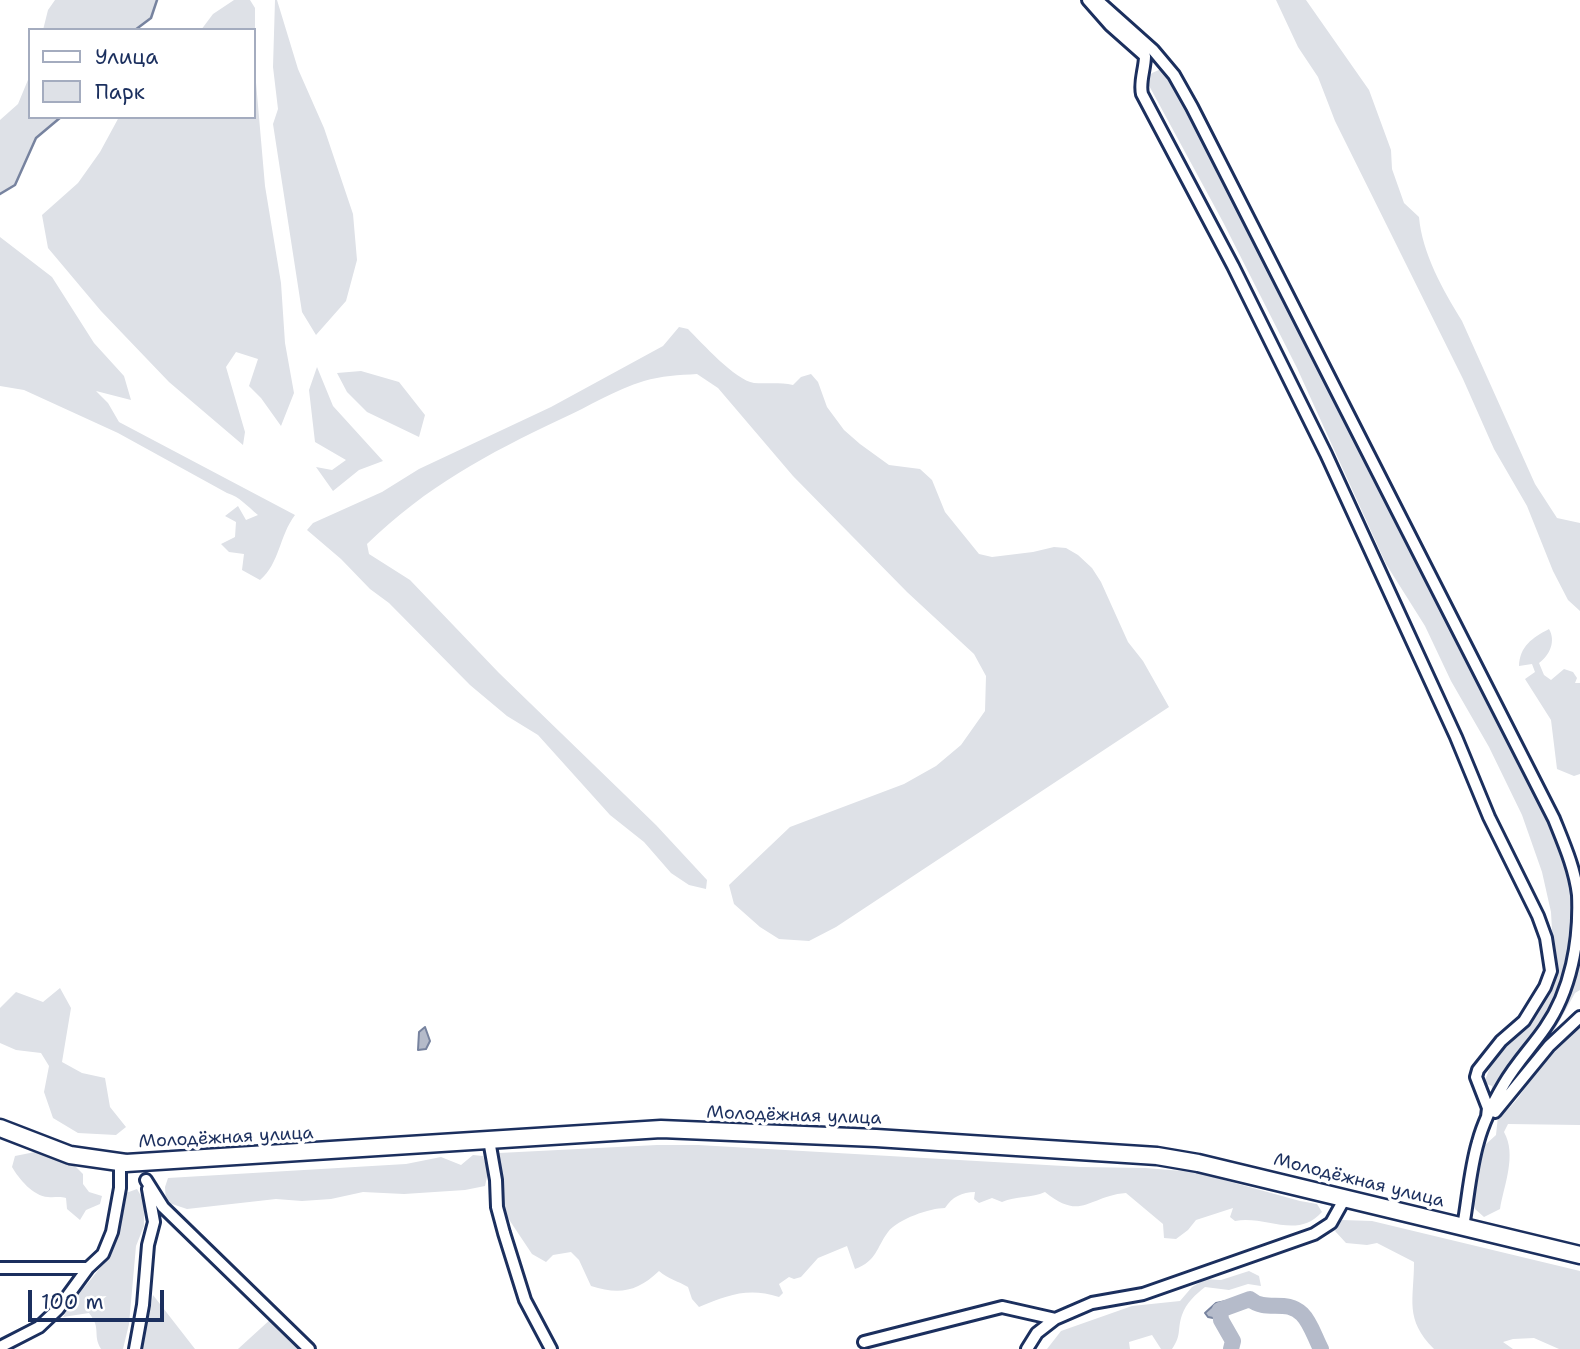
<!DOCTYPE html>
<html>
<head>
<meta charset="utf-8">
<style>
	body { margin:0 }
	#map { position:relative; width:1580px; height:1349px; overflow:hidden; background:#fff; font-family:"Shantell Sans",sans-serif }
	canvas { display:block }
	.legend { position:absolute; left:28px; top:28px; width:228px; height:91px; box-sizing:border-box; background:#fff; border:2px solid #a4acbf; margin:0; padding:9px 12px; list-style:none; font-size:21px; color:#1b2f5e }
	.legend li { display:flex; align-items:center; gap:14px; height:35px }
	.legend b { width:35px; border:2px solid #a4acbf }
	.scale { position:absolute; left:28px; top:1290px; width:136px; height:32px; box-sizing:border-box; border:4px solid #1b2f5e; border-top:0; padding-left:9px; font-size:21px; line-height:24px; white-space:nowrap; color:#1b2f5e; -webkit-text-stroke:5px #fff; paint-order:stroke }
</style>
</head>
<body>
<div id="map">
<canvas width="1580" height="1349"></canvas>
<ul class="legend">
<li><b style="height:9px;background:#fff"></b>Улица</li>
<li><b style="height:19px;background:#dee1e7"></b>Парк</li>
</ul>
<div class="scale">100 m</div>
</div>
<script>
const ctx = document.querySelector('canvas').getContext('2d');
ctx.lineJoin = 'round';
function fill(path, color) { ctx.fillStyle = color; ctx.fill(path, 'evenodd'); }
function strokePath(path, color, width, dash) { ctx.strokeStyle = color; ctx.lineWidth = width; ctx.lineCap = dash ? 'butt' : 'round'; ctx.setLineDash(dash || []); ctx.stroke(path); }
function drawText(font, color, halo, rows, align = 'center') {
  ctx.font = font + ' "Shantell Sans",sans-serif'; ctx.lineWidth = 7; ctx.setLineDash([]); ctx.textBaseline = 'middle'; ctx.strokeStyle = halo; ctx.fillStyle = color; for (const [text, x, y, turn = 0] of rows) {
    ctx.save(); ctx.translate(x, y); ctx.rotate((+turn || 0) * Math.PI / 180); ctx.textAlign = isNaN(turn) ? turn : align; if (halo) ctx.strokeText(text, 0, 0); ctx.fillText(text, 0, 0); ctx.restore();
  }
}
fill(new Path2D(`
	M55,0H157L151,18L135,30H43L48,10Z
	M234,0H250L255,8V71L265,186L281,283L285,343L294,393L281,426L261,398L249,386L258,359L236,352L226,367L245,432L243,445L169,382L101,311L48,248L42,215L78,183L100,152L119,117H254V30H201L213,14Z
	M275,0H277L298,69L324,128L353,214L357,260L346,301L316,335L302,312L273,124L278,109L273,67Z
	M1276,0H1306L1369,90L1391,150L1392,169L1404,203L1419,217C1422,253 1443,290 1462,321L1535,484L1557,518L1580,523V611L1568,600L1553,571L1527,506L1494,449L1463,379L1335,121L1318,77L1298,47Z
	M1161,69L1182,96L1317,366L1488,697L1580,890V990L1575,993L1553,1033L1501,1100L1490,1103L1492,1086L1484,1083L1493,1059L1536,997L1553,948L1551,912L1542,872L1522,815L1489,747L1451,681L1425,626L1386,564L1297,368L1223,222L1146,80L1152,73Z
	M30,75V117H61L36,138L15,185L0,194V120L18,104Z
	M0,237L52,277L94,343L124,376L131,400L96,391L108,403L119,422L295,515C279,536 280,563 260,580L242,570L244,554L229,552L221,544L235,537L236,522L225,516L238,506L246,520L258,515C247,506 240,497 227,493L118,433L24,390L0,386Z
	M679,327L688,329C702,343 735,380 754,383C765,384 780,382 793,385L801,377L811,374L818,382L827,407L844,430L860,444L889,465L920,469L932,480L945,512L979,554L992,557L1033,552L1054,547L1066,548L1078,555L1092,568L1101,582L1128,642L1143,661L1169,707L836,927L809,941L779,939L760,927L734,904L729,885L790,827L904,784L936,766L961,745L985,711L986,676L974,654L907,592L793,476L718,388L697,374C679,375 661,376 644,381C616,389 588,407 561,419C487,454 427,486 367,544L369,554L410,580L499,673L656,825L707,880L706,889L689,885L671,873L644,842L610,815L538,735L507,716L470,685L389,603L370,589L341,559L307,530L313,523L382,492L419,469L551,407L663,346Z
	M317,367L333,406L383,461L359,470L333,491L316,467L332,470L346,460L315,442L309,390Z
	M361,371L399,382L425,415L419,437L367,412L347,392L337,373Z
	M1549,629C1556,641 1550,655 1539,663L1544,675L1551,680L1564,669L1573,672L1577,678L1575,683H1580V774L1574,776L1557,769L1551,720L1525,679L1535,672L1532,664L1519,666C1520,646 1532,638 1549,629Z
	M60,988L71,1008L62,1062L82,1073L105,1078L110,1107L126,1127L116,1135L78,1133L53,1118L44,1092L49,1066L41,1053L16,1050L0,1043V1008L16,992L43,1002Z
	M1580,1028V1125L1508,1124L1504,1132C1517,1155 1504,1185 1500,1209L1484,1217L1475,1209L1472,1196L1475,1173L1485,1145L1496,1135L1498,1116C1502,1113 1507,1110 1511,1106C1531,1087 1548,1034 1580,1028Z
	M657,1145H698L1081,1167L1145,1168L1195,1172L1300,1201L1317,1204L1322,1212C1297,1240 1266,1215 1235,1221L1230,1217L1233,1208L1196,1220L1188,1230L1176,1239L1164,1238L1163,1224L1126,1193C1088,1196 1082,1222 1045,1192C1032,1198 1016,1196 1002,1202L992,1198L979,1203L974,1199L975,1192C962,1192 952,1197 945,1208C930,1208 898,1219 888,1232C876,1248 877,1261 855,1269L847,1246L818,1258L801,1277L794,1279L789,1277L779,1284L783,1293L779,1297C748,1287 728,1295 699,1307L692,1299L688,1287C678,1281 668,1279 659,1271C637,1292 619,1295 591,1286L579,1260L571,1252L553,1255L546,1262L532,1254L502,1209L503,1185L498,1166L499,1153Z
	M35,1152L72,1163L83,1174V1184L89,1192L102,1196L100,1204L86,1210L80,1220L67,1209L66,1198C59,1196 54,1198 48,1197C33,1196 19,1179 12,1167L15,1156Z
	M473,1155L483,1156L488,1172L485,1186L465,1190L404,1194L363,1192L331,1199L302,1201L276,1199L187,1209L166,1202L165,1187L168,1178L406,1164L441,1157L461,1165Z
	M137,1189L144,1201V1226L136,1246L129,1324L123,1349H101C92,1334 102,1329 89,1313L63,1317C75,1294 95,1278 108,1256C119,1238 122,1213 126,1193Z
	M1342,1220L1372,1221L1580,1271V1349H1559L1534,1338L1513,1339L1503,1342L1513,1349H1434C1404,1319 1414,1300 1414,1262L1377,1243L1367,1245L1346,1243L1335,1231Z
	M1249,1271L1259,1276L1261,1286L1248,1284L1229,1290L1205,1287C1196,1294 1186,1303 1182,1315C1177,1329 1182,1335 1172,1349H1161L1152,1335L1129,1342L1130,1349H1047L1061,1331L1132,1306L1180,1301L1192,1287L1206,1279L1221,1280Z
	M153,1295L195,1349H142Z
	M272,1318L301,1349H238Z`), '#dee1e7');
const water = new Path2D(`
	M425,1027L430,1041L426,1049L418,1050L419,1032Z
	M1241,1298L1245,1301L1226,1311L1223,1320L1208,1317L1205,1313L1216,1303Z`);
fill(water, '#b5bbca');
strokePath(water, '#77839f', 2);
strokePath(new Path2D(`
	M135,30L151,18L157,0
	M0,194L15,185L36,138L61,117`), '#77839f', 2.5);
strokePath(new Path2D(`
	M1231,1349L1233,1341L1221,1320L1220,1310L1250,1299C1266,1313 1286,1298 1302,1314C1311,1323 1315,1338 1321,1349`), '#b5bbca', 16);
const minor = new Path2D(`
	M1088,0L1110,25L1145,56C1145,69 1139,82 1142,94L1233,266L1326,454L1456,737L1489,817L1538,916L1546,938L1551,971L1545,987L1524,1021L1501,1041L1478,1070L1476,1077L1488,1108L1487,1117
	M1097,0L1153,50L1174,75L1192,107L1554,819C1564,844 1575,869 1578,895C1580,940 1571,991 1545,1028C1532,1047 1516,1063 1504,1084C1494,1101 1483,1123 1478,1142C1470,1169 1468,1199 1463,1227
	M1495,1112L1549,1046L1580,1017
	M489,1140L496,1180L497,1207L504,1233L525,1300L551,1349
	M146,1180L163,1207L309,1349
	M0,1268H88
	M864,1342L1002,1307L1055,1319
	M0,1347L39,1327L58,1309L88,1268L103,1254L112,1232L120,1188V1162
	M135,1349L143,1305L148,1245L154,1222L148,1189
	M1027,1349L1037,1333L1055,1319L1092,1303L1143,1294L1314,1234L1331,1223L1345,1198`);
const primary = new Path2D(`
	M0,1128L70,1155L126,1163L661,1129L876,1138L1157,1156L1198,1163L1580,1255`);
strokePath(minor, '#1b2f5e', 16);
strokePath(primary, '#1b2f5e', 21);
strokePath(minor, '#fff', 10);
strokePath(primary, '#fff', 16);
drawText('18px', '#1b2f5e', '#fff', [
	["Молодёжная улица",794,1116,2],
	["Молодёжная улица",226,1138,-3],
	["Молодёжная улица",1359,1181,14]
]);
</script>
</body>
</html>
